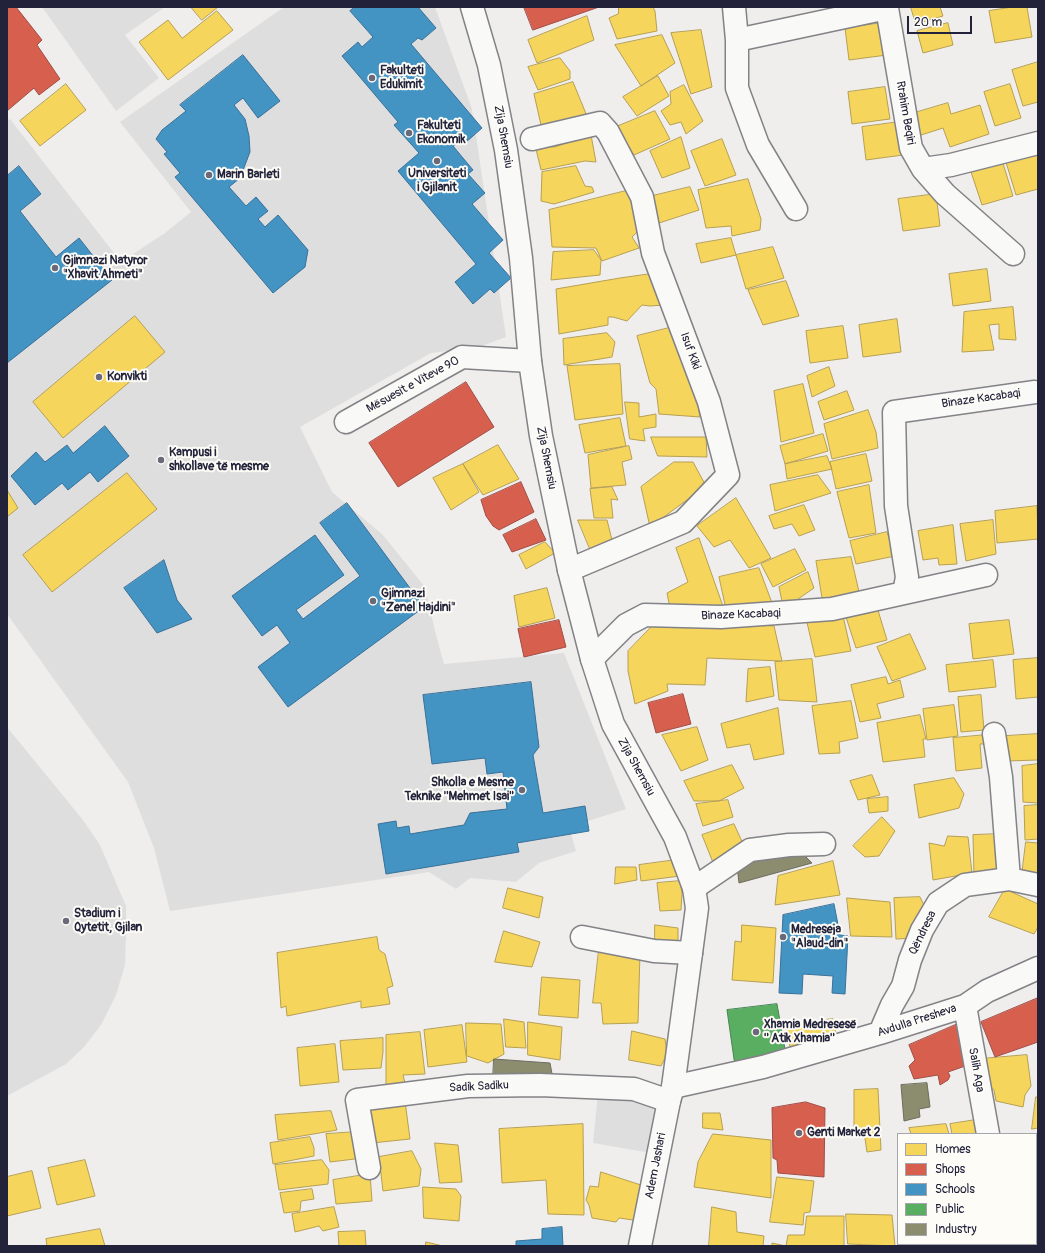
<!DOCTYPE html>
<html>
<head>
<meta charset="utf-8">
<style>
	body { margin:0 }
	#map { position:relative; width:1045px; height:1253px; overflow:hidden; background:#efeeed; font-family:Pangolin,sans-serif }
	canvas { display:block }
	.frame { position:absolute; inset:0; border:8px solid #22223b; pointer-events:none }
	.legend { position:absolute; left:897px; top:1133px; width:140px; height:112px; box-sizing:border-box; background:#fdfcf7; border:1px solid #a5a5ac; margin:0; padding:5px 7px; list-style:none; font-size:12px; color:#22223b }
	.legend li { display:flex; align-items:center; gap:8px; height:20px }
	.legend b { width:20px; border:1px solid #a5a5ac }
	.scale { position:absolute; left:907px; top:16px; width:65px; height:18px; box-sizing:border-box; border:2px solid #22223b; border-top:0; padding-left:5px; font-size:12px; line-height:14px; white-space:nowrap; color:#22223b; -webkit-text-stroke:3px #fdfcf7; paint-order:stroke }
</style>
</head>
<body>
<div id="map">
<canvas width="1045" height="1253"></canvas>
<div class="frame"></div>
<ul class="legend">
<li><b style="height:11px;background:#f6d55c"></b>Homes</li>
<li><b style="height:11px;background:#d6604d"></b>Shops</li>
<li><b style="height:11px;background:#4393c3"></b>Schools</li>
<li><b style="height:11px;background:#5aae61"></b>Public</li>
<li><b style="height:11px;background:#8c8c6e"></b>Industry</li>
</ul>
<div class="scale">20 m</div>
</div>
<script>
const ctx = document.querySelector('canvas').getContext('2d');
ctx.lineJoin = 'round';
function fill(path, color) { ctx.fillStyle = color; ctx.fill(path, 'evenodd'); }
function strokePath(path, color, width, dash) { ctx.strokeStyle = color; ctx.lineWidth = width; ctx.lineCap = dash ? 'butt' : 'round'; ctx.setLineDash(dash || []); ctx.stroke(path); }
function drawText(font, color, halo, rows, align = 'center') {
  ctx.font = font + ' Pangolin,sans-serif'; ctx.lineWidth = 4; ctx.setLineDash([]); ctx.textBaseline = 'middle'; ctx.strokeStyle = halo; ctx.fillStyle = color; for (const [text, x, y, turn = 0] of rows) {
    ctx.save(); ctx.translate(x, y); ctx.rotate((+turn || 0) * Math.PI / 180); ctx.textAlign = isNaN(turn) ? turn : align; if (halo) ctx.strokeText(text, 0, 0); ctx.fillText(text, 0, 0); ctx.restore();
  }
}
fill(new Path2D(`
	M42,7H165L125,35L159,78L116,111Z
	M284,7H435L472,109L506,337L479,347L431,353L300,427L332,492L383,535L425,587L435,631L444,664L564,653L626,809L569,827L576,851L539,863L516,882L470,878L456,889L429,872L170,911L154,848L128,782L7,614V121L10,119L121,262L165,233L191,212L120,122Z
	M7,727L83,820L100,845L126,906V936L125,965L116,995L101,1025L84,1047L66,1064L7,1096Z
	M598,1093L659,1107L651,1153L593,1143Z`), '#dfdede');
const homes = new Path2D(`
	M191,7H218L202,20Z
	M619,7H653L655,11L657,31L617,39L609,18L618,14Z
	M911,7H940L943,16L916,24Z
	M1013,7H1027L1032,37L995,43L989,11Z
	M217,11L233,30L168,80L139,42L168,20L182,38Z
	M587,16L594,40L537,63L528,40Z
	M883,23L887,55L849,60L845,28Z
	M948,23L953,45L923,53L917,31Z
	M701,30L712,87L691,94L671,33Z
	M662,35L675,63L641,86L615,45Z
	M560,58L570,71V79L538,90L528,67Z
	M1038,62V102L1023,106L1012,70Z
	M658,76L669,96L637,116L623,97Z
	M573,82L589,121L543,134L534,94Z
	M66,84L86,110L40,146L20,121Z
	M1010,84L1021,118L995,126L984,92Z
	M684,85L703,121L686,134L681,122L670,125L661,111L671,104L670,92Z
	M885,87L890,119L852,124L848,92Z
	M948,103L951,114L980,105L989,134L950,147L943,128L918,136L911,114Z
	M655,111L670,139L634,155L616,127Z
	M899,122L903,155L866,160L862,127Z
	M591,135L596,162L585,161L541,170L535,145L554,147Z
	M681,137L690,168L662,178L650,151Z
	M722,139L736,175L705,186L691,151Z
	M1037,150L1038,155V189L1016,195L1005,159Z
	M1002,160L1013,196L982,205L970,169Z
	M576,166L585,186L592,187L594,192L554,204L541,201L542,172Z
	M748,179L761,219L760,230L732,236L731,226L706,228L698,190Z
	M690,187L699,210L653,225L648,197Z
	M634,189L640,229L632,237L639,248L602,261L596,248L552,247L549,210Z
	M936,194L940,226L903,231L898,199Z
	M731,238L736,255L701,263L696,244Z
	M773,247L784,278L746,289L736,255Z
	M594,250L601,260L600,275L551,280L553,252Z
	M987,269L991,301L953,306L949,274Z
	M658,273L664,305L650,306L642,305L627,321L613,317H608V325L559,334L556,289L620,278Z
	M786,281L799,316L763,325L748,290Z
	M1013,307L1016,340L999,339V324L989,325L994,350L962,352L964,312Z
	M135,316L165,352L63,438L33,402Z
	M897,319L901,352L863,357L859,325Z
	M677,326L694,384L700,417L659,414L656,389L650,383L637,336Z
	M843,326L848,358L810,363L806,331Z
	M607,333L615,342L612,357L564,365L563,339Z
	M620,364L623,414L575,420L567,366Z
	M829,367L835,386L812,397L807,376Z
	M803,384L814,433L781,442L774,391Z
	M847,391L854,410L824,420L818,402Z
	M625,402L639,403V417L656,414V427L643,429L645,441L630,439Z
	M868,410L876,432L878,448L832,459L824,424Z
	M620,418L626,446L585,453L579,425Z
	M823,434L828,451L785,464L780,446Z
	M651,437H706L707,457L658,456Z
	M498,445L519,479L483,495L463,464Z
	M629,446L632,459L622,462L626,485L591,488L588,455Z
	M866,454L872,481L836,489L830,462Z
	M827,456L832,469L787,479L785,464Z
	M674,462H693L706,486L650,527L641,487Z
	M463,464L479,492L451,510L433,478Z
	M127,473L157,509L52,592L23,555Z
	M818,475L831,493L775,511L770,485Z
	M869,485L876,533L849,538L837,492Z
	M612,487L618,500L611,499L613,518H594L590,489Z
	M7,490L18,508L7,517Z
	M736,498L771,558L749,568L730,540L714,547L697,526Z
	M804,505L815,530L799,536L792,524L774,529L769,516Z
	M1037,506L1038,539L997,543L995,511Z
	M578,520H607L614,548L593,556Z
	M993,520L996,554L966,561L960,524Z
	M953,525L957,564L939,565L938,558L923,560L918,531Z
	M887,532L895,556L856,564L850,541Z
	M699,538L725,612L671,613L667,593L688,582L676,548Z
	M545,542L555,553L526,569L519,555Z
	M795,549L806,570L773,587L761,564Z
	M851,557L860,596L823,604L816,561Z
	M759,568L775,611L727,614L719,577Z
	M808,572L814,588L798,599L802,608L784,611L779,587Z
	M547,588L555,618L519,627L514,596Z
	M877,607L887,640L856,648L845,614Z
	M843,616L851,651L815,657L806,618Z
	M659,619L774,626L782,661L707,658L705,685L667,684L668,691L635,704L628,671V651Z
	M1009,620L1014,654L973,659L969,624Z
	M910,634L926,669L892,681L877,647Z
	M1038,658V697L1016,699L1013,660Z
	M812,659L817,702L779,700L775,662Z
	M993,660L996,687L949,692L946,665Z
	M770,667L774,696L746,702L748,669Z
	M886,677L888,684L900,680L904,697L877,704L881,718L860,722L851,685Z
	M981,695L984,730L961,732L958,697Z
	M851,701L858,738L839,742L840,753L819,754L812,706Z
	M954,705L958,736L927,740L923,709Z
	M778,708L784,754L754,760L750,744L727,748L721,724Z
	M920,715L926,739H923L925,757L883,762L877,723Z
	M697,727L708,760L681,771L662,735Z
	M1038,734V760L1007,761L1006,736Z
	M986,735L987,744H980L982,768L956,771L953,738Z
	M1038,764V803L1023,802L1022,766Z
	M732,765L744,788L719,801H694L684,781Z
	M872,775L880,795L858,800L850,781Z
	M954,778L964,794L959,808L919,818L914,785Z
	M888,797V811L869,813L867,799Z
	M728,800L733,817L703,826L696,804Z
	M1038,805V839L1025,840L1024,806Z
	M882,817L895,831L879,856L865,857L853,846Z
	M734,824L745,848L716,870L702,835Z
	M999,834L1004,873L974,875L973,835Z
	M948,836L968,837L972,873L933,880L929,843L944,846Z
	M1026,842L1038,843V877L1022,875Z
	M676,860L680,876L641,881L639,865Z
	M833,861L840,895L775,905L778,876Z
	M616,867H636L637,880L615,884Z
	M680,881L682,893L681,910L660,911L657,883Z
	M508,888L543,897L539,918L503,908Z
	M1005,889L1038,904V927L1034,934L989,917Z
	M920,897L928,913L916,938L896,939L894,898Z
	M847,898L890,902L892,937L851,936Z
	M655,925L678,928V942L655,940Z
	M742,925L776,928L773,983L732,980L735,941L741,942Z
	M504,931L540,942L532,967L495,962Z
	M377,937L379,950L385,954L393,986L387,988L390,1004L361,1008V1001L287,1016L286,1006L281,1008L277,953Z
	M599,950L640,953L638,1023L603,1024L601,1003H593Z
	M542,977L580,980L578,1018L539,1015Z
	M504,1019L524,1022L526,1048L506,1047Z
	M833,1019L837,1039L791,1051L785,1025Z
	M528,1022L562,1027L560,1060L528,1055Z
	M466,1023L501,1024L504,1054L488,1063L467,1056Z
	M462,1025L467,1062L428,1067L424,1030Z
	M632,1031L665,1039L667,1054L661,1066L629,1060Z
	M420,1032L425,1074L403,1075L406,1087L386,1092V1035Z
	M383,1038V1052L381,1068L343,1070L340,1041Z
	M335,1044L339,1082L300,1086L297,1048Z
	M1027,1055L1031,1086L1025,1095L1023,1107L996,1101L994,1090L988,1085L980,1059Z
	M878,1089L881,1150L867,1152L864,1132L854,1131V1090Z
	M1036,1097H1038V1128L1032,1129Z
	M405,1101L410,1139L372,1143L366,1105Z
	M331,1111L337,1130L278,1140L275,1115Z
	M703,1113H720L723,1130L703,1128Z
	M982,1119L985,1134H952L950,1124Z
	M583,1124L584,1215L548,1214L546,1180L502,1183L499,1129Z
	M946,1124L949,1134H911L909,1128Z
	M356,1132L363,1158L330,1162L326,1134Z
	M713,1134L771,1140V1198L694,1187L698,1162Z
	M310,1137L314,1148V1156L273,1164L270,1143Z
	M435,1143L458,1145L462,1182L440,1183Z
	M412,1151L421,1169L419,1186L383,1191L379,1157Z
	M85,1160L95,1196L57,1205L48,1168Z
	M322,1160L329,1170L328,1184L279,1190L275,1165Z
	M32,1171L41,1208L7,1216V1177Z
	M601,1172L647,1187L640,1221L619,1218L616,1222L592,1218L589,1205L586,1200L590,1186L598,1187Z
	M1036,1173H1038V1200L1036,1201Z
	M370,1174L372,1201L336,1204L333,1180Z
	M777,1177L814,1181L810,1212L804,1213L803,1225L770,1222Z
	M423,1187L456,1189L461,1196L459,1221L424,1218Z
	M312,1189L314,1199L301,1201L300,1211L284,1213L280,1193Z
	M334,1207L339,1227L323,1231L319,1226L295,1232L292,1214Z
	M712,1207L736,1212L737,1232L764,1236L763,1246H709Z
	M846,1214L892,1215L895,1246L848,1244Z
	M807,1216H844V1246H772V1243L786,1246L788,1235H804Z
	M1036,1216H1038V1246H1017V1244H1036Z
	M100,1229L105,1246H47L46,1239Z
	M365,1231L366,1246H339L338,1232Z
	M426,1242L443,1246H426Z`);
fill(homes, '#f6d55c');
strokePath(homes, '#b69f52', 1);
const shops = new Path2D(`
	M7,7H16L42,40L37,45L60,79L39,95L34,88L7,111Z
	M524,7H599L533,30Z
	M466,382L494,427L398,487L369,443Z
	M521,482L534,512L499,530L493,526L486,516L481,500Z
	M536,519L546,540L512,552L503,535Z
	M559,620L566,647L524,657L518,629Z
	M683,694L691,724L656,733L648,703Z
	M1038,998V1042L995,1057L981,1022Z
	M960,1023L971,1064L948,1072L950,1076L948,1080L940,1085L938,1075L914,1079L909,1066L915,1060L909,1045Z
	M806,1102L825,1108L824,1177L778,1173L777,1160L773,1158L772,1108Z`);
fill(shops, '#d6604d');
strokePath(shops, '#a04d48', 1);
const schools = new Path2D(`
	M355,7H418L436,28L422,40L418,38L411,44L482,128L465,143L462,139L453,146L473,170L468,174L485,193L472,204L503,240L489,253L511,278L494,293L490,289L473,304L455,282L476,264L398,171L419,153L394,125L398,122L342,56L358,42L362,47L373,37L350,11Z
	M243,55L280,101L258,118L243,98L234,105L245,119L249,136L250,152L240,178L229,187L246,206L256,197L268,211L258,219L265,227L278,215L308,250L305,267L273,293L175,177L180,173L164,154L167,152L156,139L162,130L186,111L180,105Z
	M19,166L41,194L20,211L56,257L79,238L112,280L7,363V176Z
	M105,426L129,456L98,482L90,472L68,490L62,483L35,505L11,476L36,452L45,462L67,445L73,453Z
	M347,503L424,607L288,707L258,667L290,643L277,625L262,636L232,596L315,535L344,575L296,610L303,619L360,576L320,523Z
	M164,560L177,600L192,619L157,633L124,588Z
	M531,682L539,747L533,755L543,813L585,806L589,831L517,843L519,852L386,874L378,824L396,821L397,828L409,826L410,834L464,825L470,813L507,809L503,772L487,774L485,758L432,764L423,695Z
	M834,904L840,935L848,936L845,994L832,993L833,976L803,974L802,994L779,993L783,915Z
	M562,1227L563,1246H516V1241L542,1239V1229Z`);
fill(schools, '#4393c3');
strokePath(schools, '#39719a', 1);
const public = new Path2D(`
	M777,1004L786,1055L735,1066L727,1010Z`);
fill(public, '#5aae61');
strokePath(public, '#498456', 1);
const industry = new Path2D(`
	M798,849L812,863L739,883L737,866Z
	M494,1059L550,1063L553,1079H493Z
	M927,1083L930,1107L919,1109L920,1117L904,1121L901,1085Z`);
fill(industry, '#8c8c6e');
strokePath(industry, '#6c6c5f', 1);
const minor = new Path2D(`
	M734,7L737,40
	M532,139L600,123L608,132L642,197L653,253L709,402L728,475L683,522L569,570
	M923,169L945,194L1013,254
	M796,209L758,145L737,88V40L887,8L911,148L923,169L951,165L1038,143
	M346,422L462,357L530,361
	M904,593L986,575
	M592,659L626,625L645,615L721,617L832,609L904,593L907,577L896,506L894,412L1035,392
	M994,734L1001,777L1009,879
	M694,888L750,850L789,845L824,844
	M582,937L654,951L691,953
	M965,1006L988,1134
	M880,1033L892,1005L903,986L910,960L922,930L938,903L965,885L1009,879L1038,885
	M673,1087L763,1067L880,1033L965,1006L987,991L1038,968
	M369,1168L357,1100L468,1086L540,1085L634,1089L669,1101
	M1002,1244V1246`);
const major = new Path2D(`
	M472,7L489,65L506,150L521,258L530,361L541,436L569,570L592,659L613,724L675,837L694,888L697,908L673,1087L669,1101L640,1246`);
strokePath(minor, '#838287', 25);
strokePath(major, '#838287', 25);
strokePath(minor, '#f9f9f7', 22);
strokePath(major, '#f9f9f7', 22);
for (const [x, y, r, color] of [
	[372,78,4,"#6a6979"],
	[409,133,4,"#6a6979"],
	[437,161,4,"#6a6979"],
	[209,175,4,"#6a6979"],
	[55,268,4,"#6a6979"],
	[99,377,4,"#6a6979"],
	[161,460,4,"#6a6979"],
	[373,601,4,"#6a6979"],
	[522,790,4,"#6a6979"],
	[66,921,4,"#6a6979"],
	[783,937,4,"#6a6979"],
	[756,1032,4,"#6a6979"],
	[799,1133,4,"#6a6979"]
]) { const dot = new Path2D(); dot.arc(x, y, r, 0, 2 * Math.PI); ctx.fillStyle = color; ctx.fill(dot); strokePath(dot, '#fdfcf7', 1.5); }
drawText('bold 12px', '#22223b', '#fdfcf7', [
	["Fakulteti",380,71],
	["Edukimit",380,85],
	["Fakulteti",417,126],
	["Ekonomik",417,140],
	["Universiteti",437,174,"center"],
	["i Gjilanit",437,188,"center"],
	["Marin Barleti",217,175],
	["Gjimnazi Natyror",63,261],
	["\"Xhavit Ahmeti\"",63,275],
	["Konvikti",107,377],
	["Kampusi i",169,453],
	["shkollave të mesme",169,467],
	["Gjimnazi",381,594],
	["\"Zenel Hajdini\"",381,608],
	["Shkolla e Mesme",514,783,"right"],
	["Teknike ''Mehmet Isai''",514,797,"right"],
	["Stadium i",74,914],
	["Qytetit, Gjilan",74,928],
	["Medreseja",791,930],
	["\"Alaud-din\"",791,944],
	["Xhamia Medresesë",764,1025],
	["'' Atik Xhamia''",764,1039],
	["Genti Market 2",807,1133]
], 'left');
drawText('12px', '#22223b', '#fdfcf7', [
	["Rrahim Beqiri",905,113,80],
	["Zija Shemsiu",503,137,80],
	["Isuf Kiki",690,351,70],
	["Mësuesit e Viteve 90",413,385,-29],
	["Binaze Kacabaqi",981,399,-8],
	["Zija Shemsiu",546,458,79],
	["Binaze Kacabaqi",741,615,-2],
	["Zija Shemsiu",636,767,61],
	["Qëndresa",923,933,-64],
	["Avdulla Presheva",917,1021,-18],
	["Salih Aga",976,1070,80],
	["Sadik Sadiku",479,1087,-3],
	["Adem Jashari",656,1166,-79]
]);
</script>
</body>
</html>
